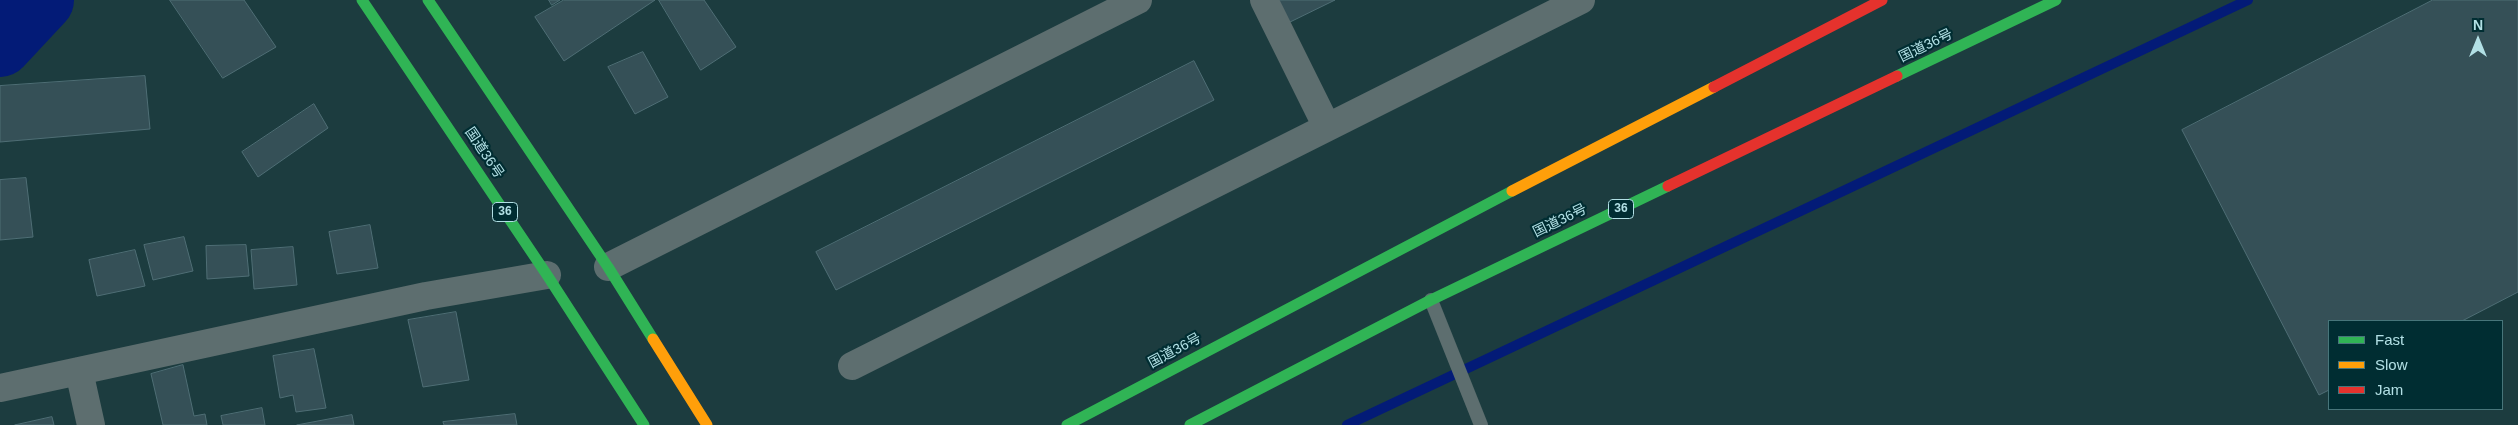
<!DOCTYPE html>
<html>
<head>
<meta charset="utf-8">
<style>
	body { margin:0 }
	#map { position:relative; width:2518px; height:425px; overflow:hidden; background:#1c3c3f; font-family:Helvetica,sans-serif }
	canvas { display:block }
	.legend { position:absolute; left:2328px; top:320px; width:175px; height:90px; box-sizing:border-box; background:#002d32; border:1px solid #47757a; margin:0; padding:6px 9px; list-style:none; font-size:15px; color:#b2e0e5 }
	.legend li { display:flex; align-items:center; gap:10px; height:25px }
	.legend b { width:25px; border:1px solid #47757a }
	.north { position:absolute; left:2453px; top:15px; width:50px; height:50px; -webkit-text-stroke:4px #002d32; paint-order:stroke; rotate:0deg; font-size:14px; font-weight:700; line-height:20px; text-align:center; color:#b2e0e5 }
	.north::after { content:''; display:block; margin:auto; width:18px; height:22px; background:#b2e0e5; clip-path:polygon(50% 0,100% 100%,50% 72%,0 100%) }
</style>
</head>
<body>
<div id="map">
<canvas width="2518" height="425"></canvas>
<ul class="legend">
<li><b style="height:6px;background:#30b455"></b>Fast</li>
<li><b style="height:6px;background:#ff9f0a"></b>Slow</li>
<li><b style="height:6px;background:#e5322d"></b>Jam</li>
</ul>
<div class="north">N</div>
</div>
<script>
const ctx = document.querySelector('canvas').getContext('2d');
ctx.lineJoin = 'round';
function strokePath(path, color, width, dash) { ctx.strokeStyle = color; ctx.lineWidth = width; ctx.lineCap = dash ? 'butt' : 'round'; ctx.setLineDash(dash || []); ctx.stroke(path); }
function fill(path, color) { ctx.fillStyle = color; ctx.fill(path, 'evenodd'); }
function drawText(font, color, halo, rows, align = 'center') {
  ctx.font = font + ' Helvetica,"Noto Sans JP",sans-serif'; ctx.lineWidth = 4.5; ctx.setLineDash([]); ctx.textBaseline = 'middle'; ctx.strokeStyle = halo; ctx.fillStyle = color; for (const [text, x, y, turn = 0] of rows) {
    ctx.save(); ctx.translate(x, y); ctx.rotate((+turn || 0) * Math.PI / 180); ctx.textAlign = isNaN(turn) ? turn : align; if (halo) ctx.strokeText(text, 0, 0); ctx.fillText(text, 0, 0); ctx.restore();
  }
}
strokePath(new Path2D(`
	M1347,425L2248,0`), '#031b77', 10);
strokePath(new Path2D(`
	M0,45L42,0`), '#031b77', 64);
const building = new Path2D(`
	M170,0H244L276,47L223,78Z
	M549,0H560L552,5Z
	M564,0H655L564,61L535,17Z
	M659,0H704L736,47L701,70Z
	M1277,0H1335L1288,23Z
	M2433,0H2518V292L2462,321H2329V390L2319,395L2182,130Z
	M643,52L668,97L635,114L608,67Z
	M1194,61L1214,100L836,290L816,252Z
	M145,76L150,129L0,142V86Z
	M314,104L328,128L258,177L242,152Z
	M26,178L33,237L0,240V180Z
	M370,225L378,268L337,274L329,232Z
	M184,237L193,271L153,280L144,245Z
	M246,245L249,276L207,279L206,246Z
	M293,247L297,285L254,289L251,250Z
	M135,250L145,286L97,296L89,260Z
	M456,312L469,380L423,387L408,320Z
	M314,349L326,408L296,412L293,395L280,398L273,356Z
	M183,365L194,416L205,414L207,425H163L151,374Z
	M262,408L265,425H223L221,416Z
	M515,414L517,425H444L443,422Z
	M352,415L354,425H297Z
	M52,417L54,425H15Z`);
fill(building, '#355057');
strokePath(building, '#4f6e75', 1);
strokePath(new Path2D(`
	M1431,300L1481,425`), '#5d6e6f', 14);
strokePath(new Path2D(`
	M1264,0L1327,127
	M608,267L1138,0
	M852,366L1581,0
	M79,371L91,425
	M0,388L426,296L547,275`), '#5d6e6f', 28);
strokePath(new Path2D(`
	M362,0L547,275L644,425
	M428,0L608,267L653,339
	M1897,76L2056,0
	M1067,425L1512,191
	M1190,425L1431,300L1668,186`), '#30b455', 11);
strokePath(new Path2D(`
	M1512,191L1714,87
	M653,339L707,425`), '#ff9f0a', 11);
strokePath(new Path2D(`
	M1714,87L1882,0
	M1668,186L1897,76`), '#e5322d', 11);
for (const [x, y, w] of [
	[1621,209,25],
	[505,212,25]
]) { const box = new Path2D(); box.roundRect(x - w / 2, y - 9.5, w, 19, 4); ctx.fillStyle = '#002d32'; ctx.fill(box); strokePath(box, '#b2e0e5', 1); }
drawText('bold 12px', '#b2e0e5', null, [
	["36",1621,209],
	["36",505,212]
]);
drawText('14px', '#b2e0e5', '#002d32', [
	["国道36号",1926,46,-26],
	["国道36号",484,153,56],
	["国道36号",1560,221,-26],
	["国道36号",1175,351,-28]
]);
</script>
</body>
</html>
